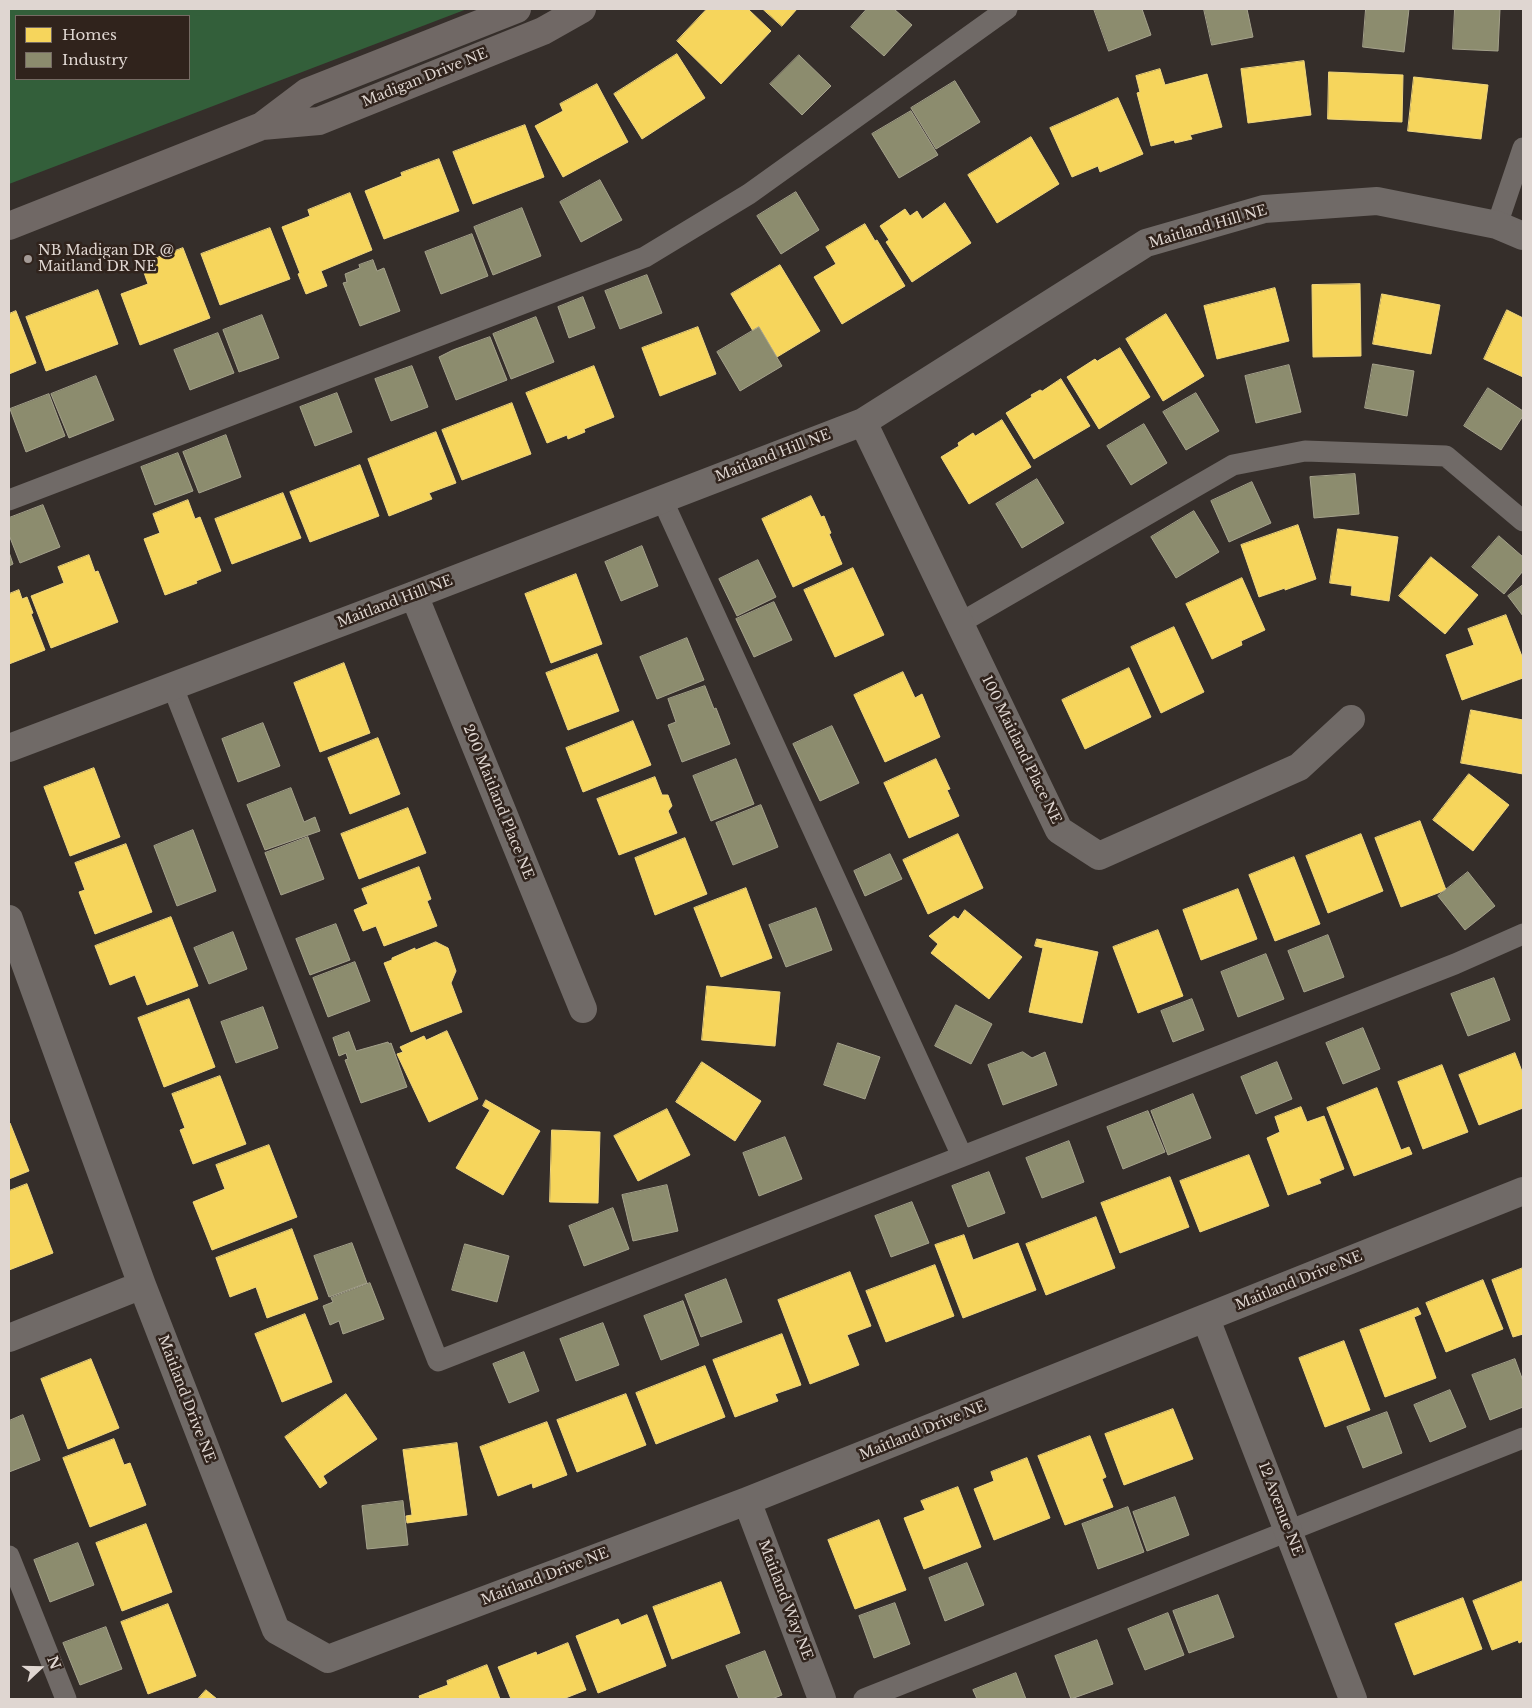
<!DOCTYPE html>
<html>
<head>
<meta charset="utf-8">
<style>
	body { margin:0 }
	#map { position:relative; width:1532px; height:1708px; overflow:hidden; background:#352e2a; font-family:"Libre Baskerville",serif }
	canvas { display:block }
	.frame { position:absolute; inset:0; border:10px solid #dfd6d1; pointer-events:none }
	.legend { position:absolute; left:15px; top:15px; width:175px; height:65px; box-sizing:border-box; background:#30231c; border:1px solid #766b64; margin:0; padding:6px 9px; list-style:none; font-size:15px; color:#dfd6d1 }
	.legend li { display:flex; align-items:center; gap:10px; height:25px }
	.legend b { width:25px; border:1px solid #766b64 }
	.north { position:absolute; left:15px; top:1643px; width:50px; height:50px; -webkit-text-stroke:4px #30231c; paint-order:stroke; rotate:69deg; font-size:14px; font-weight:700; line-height:20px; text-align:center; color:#dfd6d1 }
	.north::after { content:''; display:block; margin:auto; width:18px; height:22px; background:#dfd6d1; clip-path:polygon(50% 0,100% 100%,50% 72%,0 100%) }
</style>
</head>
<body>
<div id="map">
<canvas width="1532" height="1708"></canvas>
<div class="frame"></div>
<ul class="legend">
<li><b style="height:14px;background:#f6d55c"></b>Homes</li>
<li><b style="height:14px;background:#8c8c6e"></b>Industry</li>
</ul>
<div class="north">N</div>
</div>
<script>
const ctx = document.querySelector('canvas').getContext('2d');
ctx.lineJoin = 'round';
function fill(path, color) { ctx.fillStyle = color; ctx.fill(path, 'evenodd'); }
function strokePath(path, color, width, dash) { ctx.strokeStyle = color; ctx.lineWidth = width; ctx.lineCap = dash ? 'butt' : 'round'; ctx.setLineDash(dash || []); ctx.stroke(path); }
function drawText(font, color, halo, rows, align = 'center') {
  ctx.font = font + ' "Libre Baskerville",serif'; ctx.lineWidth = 5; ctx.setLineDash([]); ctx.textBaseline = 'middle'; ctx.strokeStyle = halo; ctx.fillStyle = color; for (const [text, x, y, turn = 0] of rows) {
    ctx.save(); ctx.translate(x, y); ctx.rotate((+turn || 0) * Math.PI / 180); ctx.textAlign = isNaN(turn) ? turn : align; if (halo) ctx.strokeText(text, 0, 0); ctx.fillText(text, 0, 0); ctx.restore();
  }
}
fill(new Path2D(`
	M9,9H467L9,184ZM16,16H189V79H16Z`), '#335f3a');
const homes = new Path2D(`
	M707,9H748L771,31L721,84L677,41Z
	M763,9H797L782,26Z
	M677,54L705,98L642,139L614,94Z
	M1304,61L1311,115L1248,123L1241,69Z
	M1160,69L1165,85L1207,74L1222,127L1190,135L1192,139L1175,143L1174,140L1151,146L1137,93L1140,92L1136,76Z
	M1329,72L1403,75L1402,122L1328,119Z
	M1414,77L1488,85L1481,139L1408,131Z
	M597,84L628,142L563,177L535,126L563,111L560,104Z
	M1118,98L1143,154L1100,172L1098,166L1072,177L1050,128Z
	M525,125L544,177L473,204L453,152Z
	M1031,137L1059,184L997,223L968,175Z
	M439,159L459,211L384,239L365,191L402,176L401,173Z
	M350,193L372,250L321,271L327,286L306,294L298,274L300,273L282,227L310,216L308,210Z
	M945,203L971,243L912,282L886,242L889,240L880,226L905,209L910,216L917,211L922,219Z
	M865,224L875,241L877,240L905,286L842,324L814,277L836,264L826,247Z
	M270,228L290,279L220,305L201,254Z
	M183,248L210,318L140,345L121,294L148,284L141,264Z
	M780,265L820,331L777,357L759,327L753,331L731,294Z
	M1360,284L1361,356L1313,357L1312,285Z
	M1275,288L1289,341L1217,359L1204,306Z
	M98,290L118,344L46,371L26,317Z
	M1382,294L1440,305L1431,354L1373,344Z
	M1507,310L1523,318V377L1484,359Z
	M16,311L36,363L9,374V314Z
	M1166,314L1204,376L1163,401L1126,339Z
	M698,327L716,374L660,396L642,348Z
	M1120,348L1150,397L1099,429L1067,377L1095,359L1097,361Z
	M594,366L614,417L584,429L585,432L568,439L567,435L547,443L526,393Z
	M1061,379L1090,426L1034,459L1006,413L1032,397L1031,395L1040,390L1042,391Z
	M512,403L531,454L462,480L442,430Z
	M1002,420L1031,467L969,504L941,457L959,446L958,443L973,433L975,436Z
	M436,432L456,483L429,493L432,499L389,516L368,459Z
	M360,465L379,516L310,542L290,492Z
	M283,493L301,538L232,564L215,519Z
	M811,496L821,517L824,516L831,533L829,534L842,564L793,587L762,519Z
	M188,500L195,519L200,517L221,571L196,581L197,583L165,595L144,539L160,533L153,514Z
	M1298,525L1316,579L1285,590V588L1259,597L1241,545Z
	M1338,529L1398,537L1389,601L1351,595L1352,586L1330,583Z
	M89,555L95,572L98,571L118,622L51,648L31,596L64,583L58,567Z
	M1431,557L1478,595L1445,634L1399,596Z
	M853,568L884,635L835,657L804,590Z
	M576,574L602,644L551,663L525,594Z
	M1242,578L1265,630L1241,641L1242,645L1212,659L1186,604Z
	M19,590L22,599L27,597L33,613L31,614L45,650L9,664V594Z
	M1506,615L1523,659V678L1462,700L1446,655L1474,645L1468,629Z
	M1174,627L1204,692L1161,713L1131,647Z
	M597,654L619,711L568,730L546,673Z
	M344,663L370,733L320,752L294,683Z
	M1129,668L1151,717L1085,749L1062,700Z
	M903,672L915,698L922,694L940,737L885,762L854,695Z
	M1471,710L1523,720V774L1461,763Z
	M633,721L651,765L583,792L566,748Z
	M378,738L400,794L350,814L328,758Z
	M936,759L950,789L947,790L959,816L909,838L884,783Z
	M94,768L120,837L70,856L44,787Z
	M1469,774L1509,805L1473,851L1433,820Z
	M655,777L662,795H668L672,806L668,811L677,833L619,855L597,799Z
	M408,808L426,853L359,879L341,834Z
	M1420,821L1446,890L1401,907L1375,838Z
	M958,834L983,888L928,914L903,860Z
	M1361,834L1383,891L1328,913L1306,856Z
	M685,838L707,894L655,915L635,858Z
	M126,844L152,912L95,934L79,892L85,890L75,863Z
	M1294,857L1320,924L1275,941L1249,875Z
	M419,867L431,899L427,901L437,926L384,946L376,926L363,931L354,910L368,904L362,889Z
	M746,888L772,958L721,977L694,908Z
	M1238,889L1257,939L1201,960L1183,910Z
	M965,910L1022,957L989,999L931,953L938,944L929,936L954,916L958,919Z
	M171,917L198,986L147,1005L135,975L110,985L95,946Z
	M1158,930L1183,996L1138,1013L1113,947Z
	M1037,939L1098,952L1082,1023L1029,1012L1043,948L1035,946Z
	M436,942L448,948L456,971L451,983L462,1012L411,1032L384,963L392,960V958L415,948V950Z
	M707,986L780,992L775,1046L702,1040Z
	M189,999L215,1067L164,1087L138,1018Z
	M447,1031L478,1099L429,1122L397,1054L403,1052L400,1047L424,1036L426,1040Z
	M1515,1053L1523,1074V1108L1479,1125L1459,1075Z
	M702,1062L761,1101L735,1141L676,1102Z
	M1442,1065L1468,1132L1423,1149L1398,1082Z
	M220,1076L246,1144L193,1164L180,1130L185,1128L172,1094Z
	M1377,1088L1401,1150L1409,1147L1412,1154L1354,1176L1327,1108Z
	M486,1100L540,1131L503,1195L456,1168L490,1110L483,1106Z
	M1301,1107L1307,1122L1324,1116L1344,1169L1319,1179L1321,1183L1288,1195L1267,1138L1280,1132L1275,1117Z
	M667,1109L690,1155L638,1181L614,1136Z
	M9,1123H10L29,1171L9,1179Z
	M552,1130L600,1132L598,1203L550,1202Z
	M269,1145L297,1217L212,1250L193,1202L225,1189L216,1165Z
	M1249,1155L1269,1206L1200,1232L1180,1181Z
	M1170,1177L1189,1227L1120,1253L1101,1203Z
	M27,1184L53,1253L9,1270V1191Z
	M1096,1217L1115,1268L1046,1295L1026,1244Z
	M292,1229L318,1299L267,1318L256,1287L230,1297L216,1258Z
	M964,1235L973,1260L1018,1243L1036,1290L963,1318L935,1245Z
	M935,1265L954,1316L886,1342L866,1291Z
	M1523,1268V1334L1513,1337L1492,1280Z
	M850,1272L871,1326L847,1335L859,1365L810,1384L778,1300Z
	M1483,1280L1503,1329L1446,1352L1426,1303Z
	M1418,1308L1421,1314L1414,1317L1436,1378L1385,1397L1360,1330Z
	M305,1314L332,1382L282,1402L255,1334Z
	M782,1334L801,1385L775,1394L778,1401L735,1417L713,1360Z
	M1344,1341L1370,1410L1325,1427L1299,1358Z
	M91,1359L119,1428L68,1449L41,1379Z
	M705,1366L725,1417L656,1444L636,1393Z
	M346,1394L377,1439L323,1476L327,1483L320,1488L285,1437Z
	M626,1394L646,1445L577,1472L557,1420Z
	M1173,1409L1193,1459L1124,1485L1105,1434Z
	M547,1422L567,1475L533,1488L532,1483L498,1496L480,1447Z
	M1090,1436L1106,1477L1102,1479L1113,1507L1065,1525L1038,1456Z
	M114,1439L124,1465L130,1463L146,1505L90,1527L63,1458Z
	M457,1443L467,1515L407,1523L406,1516L412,1515L403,1450Z
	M1027,1458L1050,1518L994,1540L974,1489L994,1481L991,1472Z
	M958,1487L981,1547L924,1569L904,1518L925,1510L921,1501Z
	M879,1520L906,1590L855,1609L828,1540Z
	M146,1524L172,1592L122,1611L96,1543Z
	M1523,1581V1641L1519,1643L1518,1640L1492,1650L1473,1601Z
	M721,1582L740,1633L672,1659L653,1607Z
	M1463,1598L1482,1649L1414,1675L1395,1624Z
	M168,1604L196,1676L148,1694L121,1622Z
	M647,1615L666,1666L598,1693L576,1636L618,1619L621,1625Z
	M568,1643L586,1690L563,1699H511L498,1667L536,1652L537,1655Z
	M487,1665L500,1699H420L419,1696L448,1685L447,1681Z
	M206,1690L217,1699H198Z`);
fill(homes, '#f6d55c');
strokePath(homes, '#efd57f', 1);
const industry = new Path2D(`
	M867,9H894L912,25L884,56L851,27Z
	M1094,9H1142L1151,35L1109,51Z
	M1204,9H1247L1253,37L1212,45Z
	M1366,9H1409L1404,52L1363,47Z
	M1455,9H1500L1498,51L1453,49Z
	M799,55L831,86L802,115L770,84Z
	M955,81L980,122L936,149L911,108Z
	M911,111L938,155L899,178L872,134Z
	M600,180L622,220L581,242L560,202Z
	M796,192L819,230L781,254L757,216Z
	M522,208L541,256L493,275L474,227Z
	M472,234L488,276L441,294L425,252Z
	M373,260L377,271L384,268L400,311L360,326L343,283L347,282L345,274L360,268L359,265Z
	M647,275L662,313L620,329L605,291Z
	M583,297L595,328L569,338L558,307Z
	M262,315L279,358L239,372L223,330Z
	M536,317L554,362L511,379L493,334Z
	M759,327L782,366L740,391L717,352Z
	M218,333L234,373L190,390L174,350Z
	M490,337L507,380L456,400L439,357L453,350Z
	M1373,364L1414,371L1407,416L1365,408Z
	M1289,365L1301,412L1256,423L1245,376Z
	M412,366L428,407L391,421L375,379Z
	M96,376L114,420L69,438L51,394Z
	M1488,388L1523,411V416L1501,450L1464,426Z
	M337,393L352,432L315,446L300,407Z
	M1196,393L1219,431L1186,450L1163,412Z
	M49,394L65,436L26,452L10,409Z
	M1144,424L1167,463L1131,485L1107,446Z
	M226,435L241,477L199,493L183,452Z
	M178,453L193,491L155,505L141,467Z
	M1355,474L1359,514L1314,518L1310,477Z
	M1037,479L1064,523L1022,548L996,504Z
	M1252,482L1271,523L1229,542L1211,501Z
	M43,505L60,547L20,563L9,535V518Z
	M1194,511L1219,552L1176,578L1151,537Z
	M1499,536L1523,557V571L1504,594L1472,567Z
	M642,546L658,586L621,601L605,562Z
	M9,552L13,564L9,566Z
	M758,560L776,597L737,616L719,579Z
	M1523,585V616L1508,596Z
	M774,602L792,640L754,657L736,619Z
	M687,638L704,680L657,699L640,657Z
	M705,686L714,709L716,708L730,744L682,762L668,725L676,722L668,699Z
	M263,723L280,766L238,782L222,739Z
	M832,726L859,783L820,801L793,744Z
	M736,759L754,804L711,821L693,776Z
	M291,788L304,822L315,817L320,831L265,850L247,805Z
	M761,805L778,847L733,865L716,823Z
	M193,830L216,891L177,906L154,846Z
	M308,837L324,879L281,895L265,853Z
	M890,854L902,879L865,896L854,871Z
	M1468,872L1495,906L1465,930L1438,896Z
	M816,908L832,950L786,967L769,925Z
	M336,924L350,960L310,975L296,939Z
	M233,932L247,969L209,984L194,948Z
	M1328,935L1344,977L1304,992L1288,951Z
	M1266,954L1284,999L1238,1017L1221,972Z
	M355,962L370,1001L328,1017L313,978Z
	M1494,978L1510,1020L1468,1036L1451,994Z
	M1192,999L1204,1030L1173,1042L1161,1011Z
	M956,1005L992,1024L971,1064L935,1046Z
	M263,1007L278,1048L236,1063L221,1022Z
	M1363,1028L1380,1069L1343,1084L1326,1043Z
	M349,1032L356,1051L388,1042L389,1044L391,1043L407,1087L361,1103L345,1060L348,1059L346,1053L339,1056L333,1038Z
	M838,1043L880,1057L865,1099L824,1085Z
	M1023,1052L1032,1058L1045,1052L1057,1085L1003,1105L988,1065Z
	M1277,1062L1292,1099L1256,1114L1241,1077Z
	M1193,1094L1211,1138L1168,1155L1151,1111Z
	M1148,1111L1165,1152L1123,1169L1107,1127Z
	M785,1137L802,1179L759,1196L743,1153Z
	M1069,1141L1084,1182L1042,1198L1026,1158Z
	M989,1172L1005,1213L968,1227L952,1186Z
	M667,1185L678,1231L633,1241L622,1195Z
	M912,1202L929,1243L891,1257L875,1216Z
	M613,1208L629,1249L584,1266L569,1226Z
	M352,1243L367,1283L329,1297L314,1256Z
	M465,1244L509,1256L497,1302L452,1290Z
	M726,1279L742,1322L701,1337L685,1295Z
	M370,1283L384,1319L343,1334L339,1321L330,1325L323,1306L333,1302L331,1298Z
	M683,1301L699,1345L661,1360L644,1316Z
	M603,1323L619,1365L576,1381L560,1339Z
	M524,1352L539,1391L509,1403L493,1364Z
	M1515,1359L1523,1381V1407L1490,1420L1472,1375Z
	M1450,1390L1466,1427L1430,1442L1414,1405Z
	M1387,1412L1402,1453L1363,1468L1347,1427Z
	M23,1415L40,1460L9,1472V1421Z
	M1175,1497L1189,1535L1147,1551L1133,1512Z
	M403,1501L408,1545L367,1549L362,1506Z
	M1128,1507L1144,1552L1098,1569L1082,1524Z
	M78,1543L94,1585L50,1602L34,1560Z
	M967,1563L984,1605L945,1621L929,1578Z
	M1218,1595L1234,1637L1189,1653L1173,1611Z
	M895,1603L910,1644L874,1658L859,1616Z
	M1168,1613L1184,1655L1145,1670L1128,1629Z
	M106,1627L122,1669L80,1685L63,1643Z
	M1097,1640L1113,1684L1071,1699L1055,1656Z
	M765,1651L782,1695L772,1699H739L726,1666Z
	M1016,1673L1026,1699H977L973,1690Z`);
fill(industry, '#8c8c6e');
strokePath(industry, '#a5a28c', 1);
strokePath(new Path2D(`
	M1497,225L1523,148
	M662,499L962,1156
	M9,500L645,257L749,194L1007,9
	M960,623L1233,465L1305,451L1446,456L1523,521
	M172,685L438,1361L1455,964L1523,934
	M9,1556L66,1699
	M864,1699L1523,1438`), '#706a67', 21);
strokePath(new Path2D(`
	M863,422L1059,830L1099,856L1299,767L1351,719
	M414,595L583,1009
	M9,748L414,595L863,422L1146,243L1264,209L1377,201L1497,225L1523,236
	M9,919L142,1285L276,1630L328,1659L747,1501L1523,1191
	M1206,1319L1353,1699
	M9,1338L142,1285
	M747,1501L822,1699`), '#706a67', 28);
strokePath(new Path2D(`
	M262,126L319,121L543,31L582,9
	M9,226L262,126L307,92L517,9`), '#706865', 28);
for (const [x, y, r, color] of [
	[28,259,5,"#a49b97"]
]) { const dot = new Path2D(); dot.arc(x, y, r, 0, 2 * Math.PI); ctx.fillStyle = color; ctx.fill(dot); strokePath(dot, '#30231c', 2); }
drawText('14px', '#dfd6d1', '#30231c', [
	["Madigan Drive NE",425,78,-22],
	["Maitland Hill NE",1208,227,-16],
	["Maitland Hill NE",773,456,-21],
	["Maitland Hill NE",395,602,-21],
	["100 Maitland Place NE",1021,750,64],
	["200 Maitland Place NE",498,802,68],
	["Maitland Drive NE",1299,1281,-22],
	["Maitland Drive NE",186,1399,69],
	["Maitland Drive NE",923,1431,-22],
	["12 Avenue NE",1280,1509,69],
	["Maitland Drive NE",545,1577,-21],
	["Maitland Way NE",785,1600,69]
]);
drawText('14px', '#dfd6d1', '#30231c', [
	["NB Madigan DR @",38,251],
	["Maitland DR NE",38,267]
], 'left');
</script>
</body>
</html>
